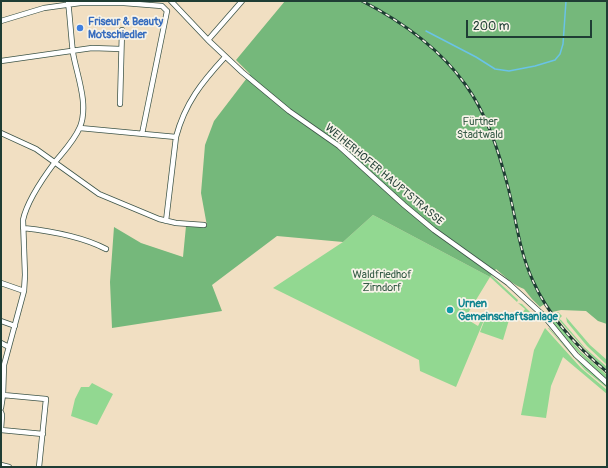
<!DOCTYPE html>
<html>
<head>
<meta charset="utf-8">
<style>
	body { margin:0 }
	#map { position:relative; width:608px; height:468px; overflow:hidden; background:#f1dfc2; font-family:Pangolin,sans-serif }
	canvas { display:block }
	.frame { position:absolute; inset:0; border:2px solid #1f3d34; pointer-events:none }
	.scale { position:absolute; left:466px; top:20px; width:126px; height:18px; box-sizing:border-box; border:2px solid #1f3d34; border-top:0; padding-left:5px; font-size:12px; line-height:14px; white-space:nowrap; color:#1f3d34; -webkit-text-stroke:3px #f7f3e8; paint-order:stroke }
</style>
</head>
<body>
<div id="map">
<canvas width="608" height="468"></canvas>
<div class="frame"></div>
<div class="scale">200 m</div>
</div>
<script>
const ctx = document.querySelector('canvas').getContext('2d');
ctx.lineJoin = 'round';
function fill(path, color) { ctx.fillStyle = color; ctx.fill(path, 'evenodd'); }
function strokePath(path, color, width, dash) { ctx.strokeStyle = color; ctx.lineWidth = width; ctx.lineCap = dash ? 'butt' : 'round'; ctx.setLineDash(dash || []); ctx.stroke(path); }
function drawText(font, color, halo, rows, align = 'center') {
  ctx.font = font + ' Pangolin,sans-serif'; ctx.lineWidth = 3.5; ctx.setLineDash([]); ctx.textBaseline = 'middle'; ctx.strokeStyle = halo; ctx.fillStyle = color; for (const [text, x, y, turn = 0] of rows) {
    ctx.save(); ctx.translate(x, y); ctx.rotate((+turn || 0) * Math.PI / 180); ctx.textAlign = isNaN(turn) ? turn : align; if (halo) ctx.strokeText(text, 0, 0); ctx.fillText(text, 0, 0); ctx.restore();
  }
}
fill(new Path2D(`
	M373,215L490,277L491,275L518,300L517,302L490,277L465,318L478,326L484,314L487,313L456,387L420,371L419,360L273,288L343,242Z
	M518,303L522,304L537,319L527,320L526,312H523L525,309Z
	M542,310L549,316L551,315L580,351L607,375V379C582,359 563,335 542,310Z
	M558,312L562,316L559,319L561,320L585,348L607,367V370C586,353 571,333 554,314Z
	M487,314L509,320L503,340L480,332Z
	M566,317L590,345L607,360V365L587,346L567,322Z
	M545,328L581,368L607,390V394L563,357L551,386L546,418L521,415L534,350Z
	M548,328H549L576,359L607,385V388L585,370Z
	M92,383L113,394L97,425L71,416L75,399L81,387H89Z`), '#92d891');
fill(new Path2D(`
	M285,1H607V324L598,321L586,311L561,310L552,312L546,303L540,307L532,299L524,289C515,286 505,277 496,269L490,277L373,215L343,242L277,236L212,285L222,311L112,328L110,282L114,227L141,243L183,257L186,226H207L201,193L205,145L214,121L250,74L236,60Z`), '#75b87b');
strokePath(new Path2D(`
	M426,31L476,57L495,69L509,71L535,66L555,60L560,54L563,44L566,1`), '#6ac3e7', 1.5);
const minor = new Path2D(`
	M171,1L208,40L242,72L289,111L339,146L404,205L434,230L508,283L545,317L576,355L607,383
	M1,21L44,8L80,3H124L162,6L167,11
	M208,40L242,1
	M1,61L92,48L121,49
	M120,104L122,30
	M80,128L176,137
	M1,133L36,149L99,194L159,219L176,223L204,225
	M142,134L167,11
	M166,221L176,137C185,103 202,82 225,57
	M23,228C51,231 81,236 106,249
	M1,283L24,291
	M1,321L15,326
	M1,343L9,347
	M3,395L46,399L39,467
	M1,408L3,395L4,365L24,291L25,275L23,220C27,201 43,178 55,162C64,151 74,141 80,127C89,104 77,76 73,53C71,36 70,18 68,1
	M1,412L2,415L1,429
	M1,430L43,434
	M1,465L9,467`);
strokePath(minor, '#3e5549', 6);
strokePath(minor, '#fff', 4.5);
const rail = new Path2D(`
	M362,1C401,21 439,48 465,84C487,114 499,152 508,187C516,218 519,251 533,281C549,317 577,347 607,372`);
strokePath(rail, '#1f3d34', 3);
strokePath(rail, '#f7f3e8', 1.5, [4.5]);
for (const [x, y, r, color] of [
	[80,28,4,"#3f7fe0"],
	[450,310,4,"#0f9aa8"]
]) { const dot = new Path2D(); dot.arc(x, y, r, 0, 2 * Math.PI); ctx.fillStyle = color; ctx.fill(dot); strokePath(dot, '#f7f3e8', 1.5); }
drawText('bold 11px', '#366cbe', '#f7f3e8', [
	["Friseur & Beauty",88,22],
	["Motschiedler",88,35]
], 'left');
drawText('11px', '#365c47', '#f7f3e8', [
	["Fürther",480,122],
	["Stadtwald",480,135],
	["Waldfriedhof",382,275],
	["Zirndorf",382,288]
]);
drawText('11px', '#1f3d34', '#f7f3e8', [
	["WEIHERHOFER HAUPTSTRASSE",384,175,40]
]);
drawText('bold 11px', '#0d838f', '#f7f3e8', [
	["Urnen",458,304],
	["Gemeinschaftsanlage",458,317]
], 'left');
</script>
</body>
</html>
